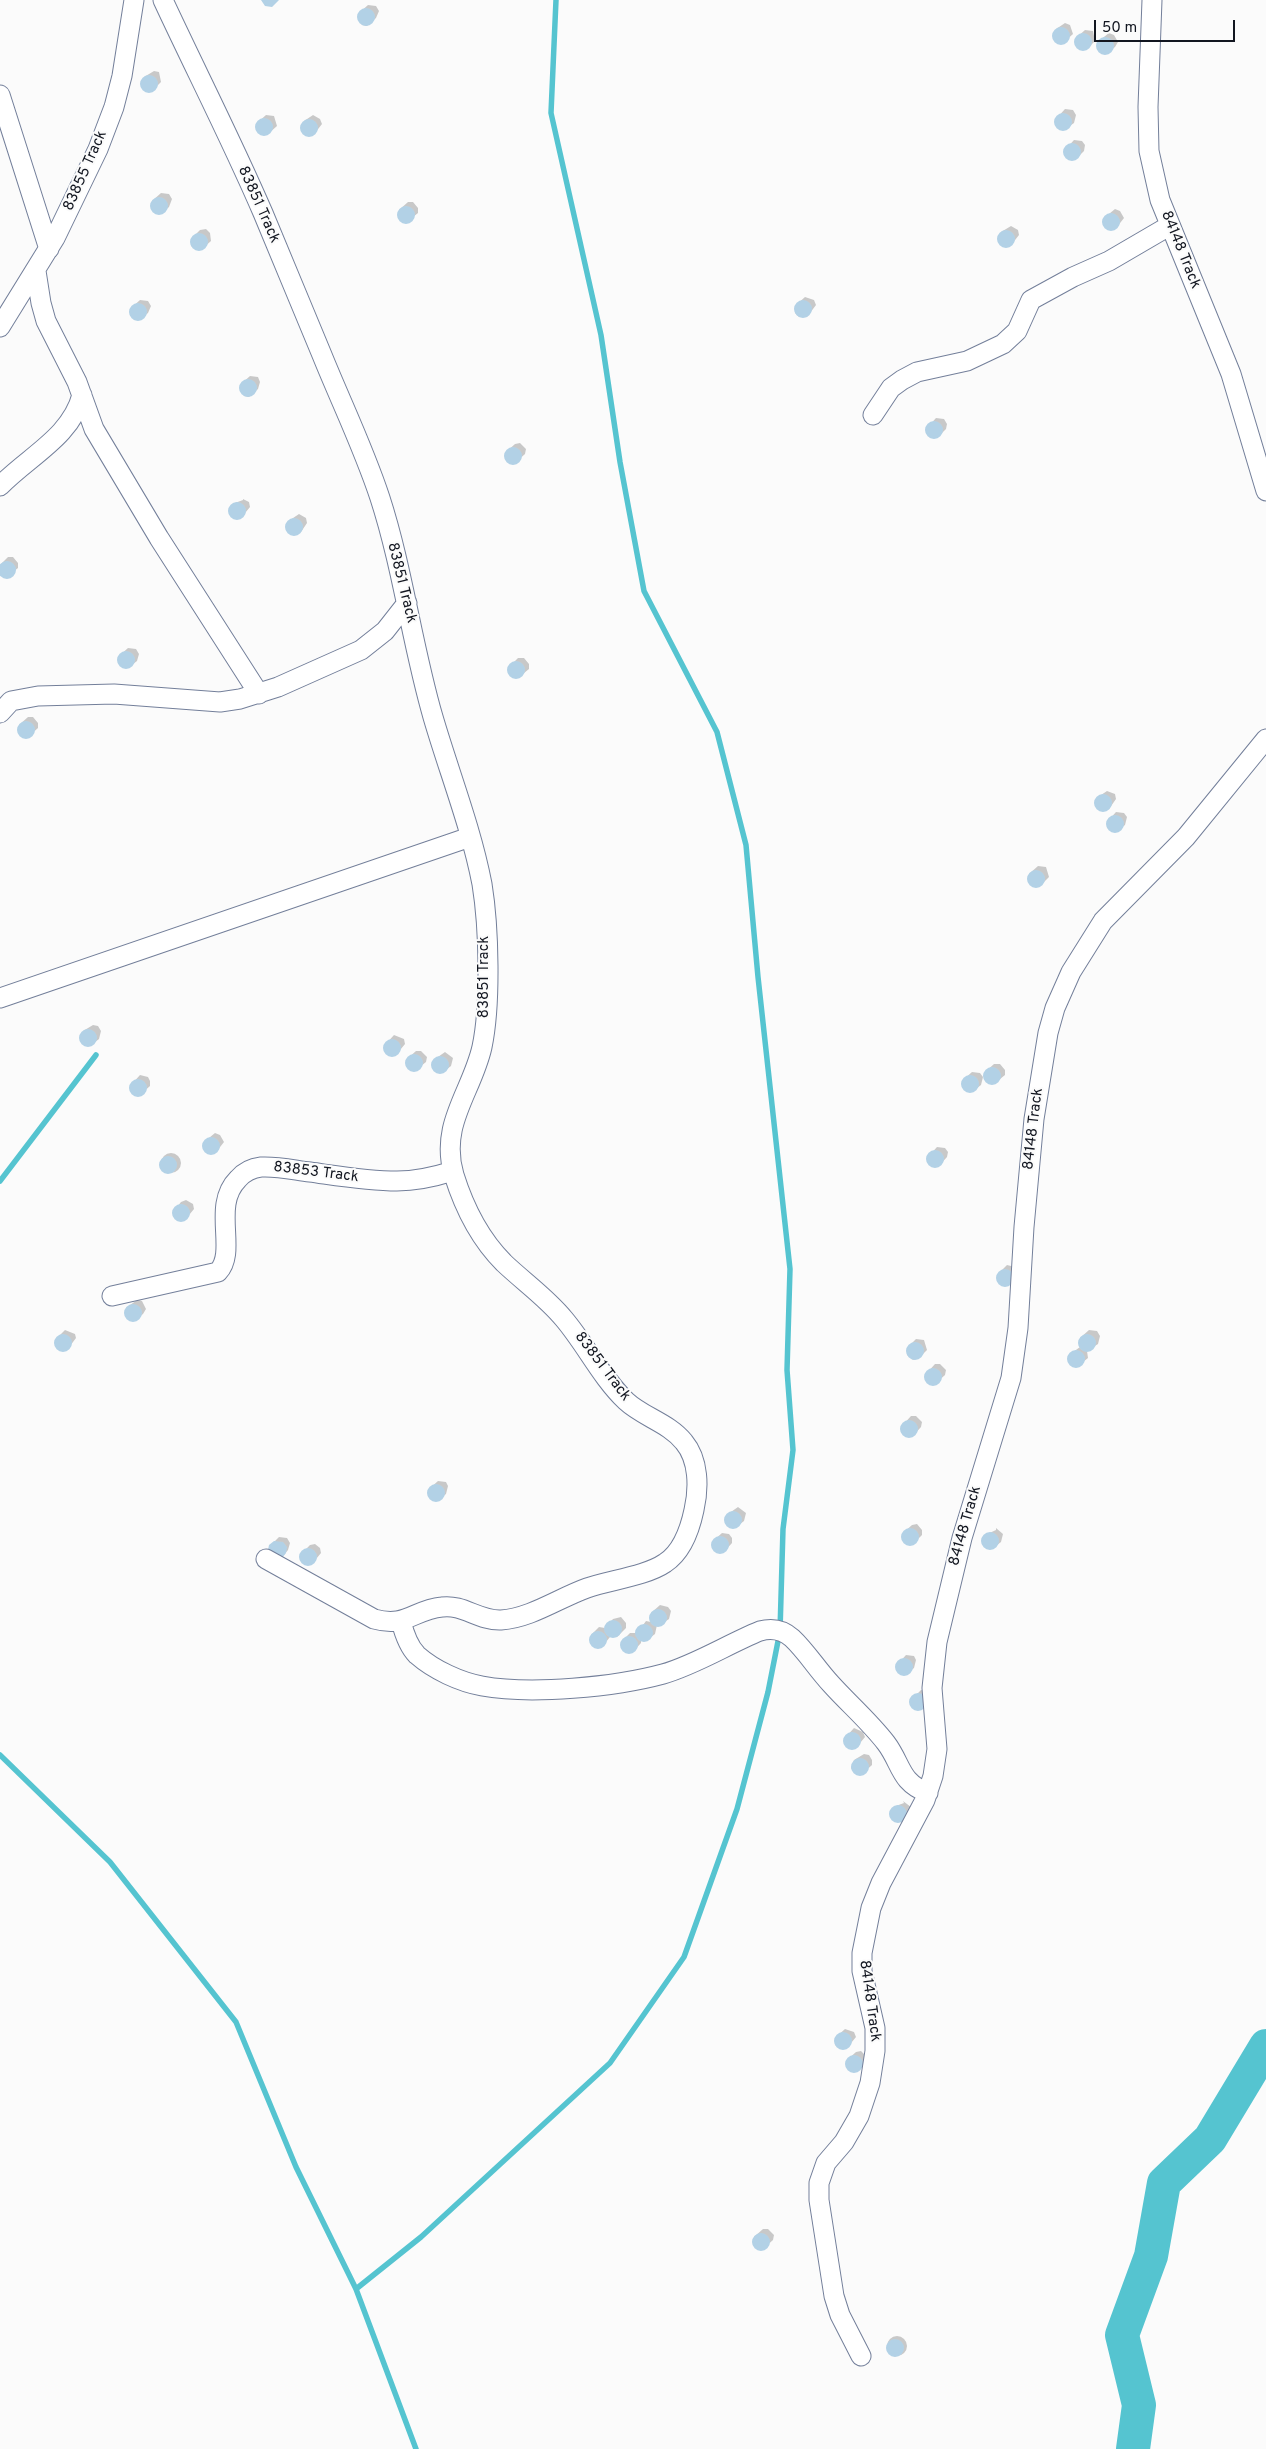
<!DOCTYPE html>
<html>
<head>
<meta charset="utf-8">
<style>
	body { margin:0 }
	#map { position:relative; width:1266px; height:2449px; overflow:hidden; background:#fbfbfb; font-family:Overpass,sans-serif }
	canvas { display:block }
	.scale { position:absolute; left:1094px; top:20px; width:141px; height:22px; box-sizing:border-box; border:2px solid #121620; border-top:0; padding-left:6px; font-size:15px; line-height:18px; white-space:nowrap; color:#121620; -webkit-text-stroke:4px #fbfbfb; paint-order:stroke }
</style>
</head>
<body>
<div id="map">
<canvas width="1266" height="2449"></canvas>
<div class="scale">50 m</div>
</div>
<script>
const ctx = document.querySelector('canvas').getContext('2d');
ctx.lineJoin = 'round';
function fill(path, color) { ctx.fillStyle = color; ctx.fill(path, 'evenodd'); }
function strokePath(path, color, width, dash) { ctx.strokeStyle = color; ctx.lineWidth = width; ctx.lineCap = dash ? 'butt' : 'round'; ctx.setLineDash(dash || []); ctx.stroke(path); }
function drawText(font, color, halo, rows, align = 'center') {
  ctx.font = font + ' Overpass,sans-serif'; ctx.lineWidth = 4; ctx.setLineDash([]); ctx.textBaseline = 'middle'; ctx.strokeStyle = halo; ctx.fillStyle = color; for (const [text, x, y, turn = 0] of rows) {
    ctx.save(); ctx.translate(x, y); ctx.rotate((+turn || 0) * Math.PI / 180); ctx.textAlign = isNaN(turn) ? turn : align; if (halo) ctx.strokeText(text, 0, 0); ctx.fillText(text, 0, 0); ctx.restore();
  }
}
fill(new Path2D(`
	M368,5L376,6L379,11L376,18L367,26L362,25L358,18L359,13Z
	M1065,23L1070,25L1073,34L1062,44L1057,43L1053,37L1056,29Z
	M1085,30L1093,31L1095,41L1087,49L1082,50L1076,46V38Z
	M1109,33L1114,35L1118,42L1115,47L1106,54L1099,52L1097,47L1100,40Z
	M154,71L159,72L161,82L151,92L143,89L141,85L144,77Z
	M1065,109L1073,110L1076,115L1074,123L1064,130L1059,129L1055,120Z
	M266,115L274,116L277,126L268,134L263,135L257,130V123Z
	M313,115L320,119L322,124L315,133L307,136L301,129L304,121Z
	M1074,140L1082,141L1085,145L1084,151L1076,159H1068L1064,151Z
	M161,193L169,194L172,199L169,207L161,214L153,211L151,206L152,201Z
	M408,202H413L418,208V213L407,222L400,220L398,216L399,210Z
	M1115,209L1120,211L1124,218L1117,227L1109,230L1103,223L1104,218Z
	M1011,226L1018,230L1019,235L1012,244L1003,246L998,240L1001,232Z
	M206,229L210,233L211,241L202,249L197,250L191,246L192,238L200,230Z
	M805,297L814,300L816,305L807,317H799L795,313L796,305Z
	M140,300L148,301L151,306L148,313L139,320H134L130,313L131,308Z
	M250,376L258,377L260,382L258,389L249,397L244,396L240,389L241,384Z
	M936,418L944,419L947,424L946,429L938,437L930,438L926,429Z
	M520,443L526,449L525,454L514,464L507,462L506,452L515,444Z
	M243,499L249,502L250,507L241,518L236,519L230,515L229,510L232,504L243,500Z
	M299,514L306,518L307,523L301,532L293,535L286,528L290,520Z
	M8,557H13L18,563V568L7,577H2L0,565Z
	M128,648L136,649L139,654L137,661L128,668H123L119,664V656Z
	M518,658H524L529,664V669L518,678L509,674L510,666Z
	M28,717H33L38,723V728L27,738L20,735L19,725Z
	M1107,791L1115,794L1116,799L1109,809L1102,811L1095,804L1098,797Z
	M1116,812L1124,813L1127,817L1125,825L1116,832L1107,828V822Z
	M1038,866L1046,867L1049,877L1040,886L1035,887L1029,882V874Z
	M93,1025L98,1026L101,1031L99,1039L90,1046L82,1043L80,1039L83,1031Z
	M394,1035L404,1039L405,1044L396,1055L391,1056L385,1051L384,1046Z
	M416,1051H421L427,1057L426,1062L415,1071L410,1070L406,1064L407,1059Z
	M445,1052L453,1058L451,1066L442,1073L434,1071L432,1066L435,1059Z
	M994,1064H1000L1005,1070V1075L994,1084L989,1083L984,1077L985,1072Z
	M972,1072L980,1073L983,1077L981,1085L972,1092L964,1089L962,1085L963,1080Z
	M140,1075L148,1077L150,1081V1086L139,1096L134,1095L130,1086Z
	M215,1133L220,1135L224,1142L217,1151L212,1154L207,1153L203,1147L204,1142Z
	M937,1147L945,1148L948,1152L947,1157L939,1166L934,1167L928,1162L927,1158Z
	M161 1163a10 10 0 1 1 20 0a10 10 0 1 1-20 0Z
	M186,1200L193,1204L194,1209L185,1220L177,1221L173,1212L181,1202Z
	M1007,1265L1015,1267L1014,1281L1007,1286L1000,1284L999,1273Z
	M137,1300L142,1301L146,1309L143,1314L134,1321L127,1318L126,1308Z
	M65,1330L75,1334L76,1338L67,1350H59L56,1346L57,1338Z
	M1089,1330L1097,1331L1100,1336L1098,1344L1087,1351L1088,1358L1077,1367L1070,1365L1069,1355L1080,1347V1338Z
	M916,1339L924,1340L927,1350L919,1358L913,1360L907,1355L908,1347Z
	M935,1364H940L946,1370L945,1375L934,1385L926,1380L925,1375Z
	M911,1416H916L922,1422L921,1427L913,1436L908,1437L902,1432L901,1427Z
	M438,1481L446,1482L448,1486L446,1494L437,1501L432,1500L428,1494L429,1489Z
	M738,1507L746,1513L744,1521L735,1528H730L725,1521L728,1514Z
	M917,1524L922,1530V1535L913,1544L909,1545L902,1540L903,1533L912,1525Z
	M996,1528L1003,1534L1001,1542L992,1549H987L982,1542L985,1535L996,1530Z
	M722,1533L729,1534L732,1538V1543L724,1552H716L713,1549V1541Z
	M279,1537L287,1538L290,1543L288,1550L284,1555L271,1545Z
	M315,1544L320,1548L321,1553L312,1564H304L300,1555L310,1545Z
	M660,1605L668,1607L671,1611L669,1619L660,1625H657L655,1634L646,1641L641,1639V1643L633,1652L628,1653L621,1648L622,1641L630,1633H637L646,1621L651,1622V1613Z
	M621,1617L626,1623V1628L617,1637H610L602,1647L596,1648L590,1643L591,1635L599,1627L605,1628L613,1619Z
	M906,1655L914,1656L916,1660L914,1668L905,1675L900,1674L896,1666Z
	M921,1690L929,1691L925,1707L915,1709L911,1700Z
	M854,1728L863,1732L865,1737L856,1748H848L844,1744V1739Z
	M864,1754L869,1755L872,1760V1765L861,1775L854,1772L851,1768L854,1760Z
	M903,1801L911,1807L906,1816L900,1821L892,1819L890,1815L893,1807L904,1803Z
	M845,2029L854,2032L856,2037L847,2048H839L835,2045L836,2037Z
	M861,2051L867,2057L866,2062L856,2072L848,2070L847,2060L856,2052Z
	M763,2229H768L774,2235L773,2240L762,2250L754,2245V2237Z
	M887 2346a10 10 0 1 1 20 0a10 10 0 1 1-20 0Z`), '#0003');
strokePath(new Path2D(`
	M0,1181L96,1055
	M0,1755L110,1862L236,2022L296,2167L356,2289L416,2449
	M356,2289L421,2237L610,2063L684,1957L737,1809L768,1692L780,1631L783,1529L793,1450L787,1370L790,1269L758,977L746,845L717,732L644,591L620,462L601,335L551,113L556,0`), '#55c4d0', 5.5);
strokePath(new Path2D(`
	M1133,2449L1139,2405L1122,2335L1151,2256L1164,2183L1210,2139L1266,2046`), '#55c4d0', 34);
fill(new Path2D(`
	M261,0H279L272,7L265,6Z
	M357 17a9 9 0 1 1 18 0a9 9 0 1 1-18 0Z
	M1052 36a9 9 0 1 1 18 0a9 9 0 1 1-18 0Z
	M1074 42a9 9 0 1 1 18 0a9 9 0 1 1-18 0Z
	M1096 46a9 9 0 1 1 18 0a9 9 0 1 1-18 0Z
	M140 84a9 9 0 1 1 18 0a9 9 0 1 1-18 0Z
	M1054 122a9 9 0 1 1 18 0a9 9 0 1 1-18 0Z
	M255 127a9 9 0 1 1 18 0a9 9 0 1 1-18 0Z
	M300 128a9 9 0 1 1 18 0a9 9 0 1 1-18 0Z
	M1063 152a9 9 0 1 1 18 0a9 9 0 1 1-18 0Z
	M150 206a9 9 0 1 1 18 0a9 9 0 1 1-18 0Z
	M397 215a9 9 0 1 1 18 0a9 9 0 1 1-18 0Z
	M1102 222a9 9 0 1 1 18 0a9 9 0 1 1-18 0Z
	M997 239a9 9 0 1 1 18 0a9 9 0 1 1-18 0Z
	M190 242a9 9 0 1 1 18 0a9 9 0 1 1-18 0Z
	M794 309a9 9 0 1 1 18 0a9 9 0 1 1-18 0Z
	M129 312a9 9 0 1 1 18 0a9 9 0 1 1-18 0Z
	M239 388a9 9 0 1 1 18 0a9 9 0 1 1-18 0Z
	M925 430a9 9 0 1 1 18 0a9 9 0 1 1-18 0Z
	M504 456a9 9 0 1 1 18 0a9 9 0 1 1-18 0Z
	M228 511a9 9 0 1 1 18 0a9 9 0 1 1-18 0Z
	M285 527a9 9 0 1 1 18 0a9 9 0 1 1-18 0Z
	M-2 570a9 9 0 1 1 18 0a9 9 0 1 1-18 0Z
	M117 660a9 9 0 1 1 18 0a9 9 0 1 1-18 0Z
	M507 670a9 9 0 1 1 18 0a9 9 0 1 1-18 0Z
	M17 730a9 9 0 1 1 18 0a9 9 0 1 1-18 0Z
	M1094 803a9 9 0 1 1 18 0a9 9 0 1 1-18 0Z
	M1106 824a9 9 0 1 1 18 0a9 9 0 1 1-18 0Z
	M1027 879a9 9 0 1 1 18 0a9 9 0 1 1-18 0Z
	M79 1038a9 9 0 1 1 18 0a9 9 0 1 1-18 0Z
	M383 1048a9 9 0 1 1 18 0a9 9 0 1 1-18 0Z
	M405 1063a9 9 0 1 1 18 0a9 9 0 1 1-18 0Z
	M431 1065a9 9 0 1 1 18 0a9 9 0 1 1-18 0Z
	M983 1076a9 9 0 1 1 18 0a9 9 0 1 1-18 0Z
	M961 1084a9 9 0 1 1 18 0a9 9 0 1 1-18 0Z
	M129 1088a9 9 0 1 1 18 0a9 9 0 1 1-18 0Z
	M202 1146a9 9 0 1 1 18 0a9 9 0 1 1-18 0Z
	M926 1159a9 9 0 1 1 18 0a9 9 0 1 1-18 0Z
	M159 1165a9 9 0 1 1 18 0a9 9 0 1 1-18 0Z
	M172 1213a9 9 0 1 1 18 0a9 9 0 1 1-18 0Z
	M996 1278a9 9 0 1 1 18 0a9 9 0 1 1-18 0Z
	M124 1313a9 9 0 1 1 18 0a9 9 0 1 1-18 0Z
	M1078 1343a9 9 0 1 1 18 0a9 9 0 1 1-18 0Z
	M54 1343a9 9 0 1 1 18 0a9 9 0 1 1-18 0Z
	M906 1351a9 9 0 1 1 18 0a9 9 0 1 1-18 0Z
	M1067 1359a9 9 0 1 1 18 0a9 9 0 1 1-18 0Z
	M924 1377a9 9 0 1 1 18 0a9 9 0 1 1-18 0Z
	M900 1429a9 9 0 1 1 18 0a9 9 0 1 1-18 0Z
	M427 1493a9 9 0 1 1 18 0a9 9 0 1 1-18 0Z
	M724 1520a9 9 0 1 1 18 0a9 9 0 1 1-18 0Z
	M901 1537a9 9 0 1 1 18 0a9 9 0 1 1-18 0Z
	M981 1541a9 9 0 1 1 18 0a9 9 0 1 1-18 0Z
	M711 1545a9 9 0 1 1 18 0a9 9 0 1 1-18 0Z
	M274,1541L283,1542L287,1547L286,1553L282,1558L268,1550L269,1545Z
	M299 1557a9 9 0 1 1 18 0a9 9 0 1 1-18 0Z
	M649 1618a9 9 0 1 1 18 0a9 9 0 1 1-18 0Z
	M604 1629a9 9 0 1 1 18 0a9 9 0 1 1-18 0Z
	M635 1633a9 9 0 1 1 18 0a9 9 0 1 1-18 0Z
	M589 1640a9 9 0 1 1 18 0a9 9 0 1 1-18 0Z
	M620 1645a9 9 0 1 1 18 0a9 9 0 1 1-18 0Z
	M895 1667a9 9 0 1 1 18 0a9 9 0 1 1-18 0Z
	M909 1702a9 9 0 1 1 18 0a9 9 0 1 1-18 0Z
	M843 1741a9 9 0 1 1 18 0a9 9 0 1 1-18 0Z
	M851 1767a9 9 0 1 1 18 0a9 9 0 1 1-18 0Z
	M889 1814a9 9 0 1 1 18 0a9 9 0 1 1-18 0Z
	M834 2041a9 9 0 1 1 18 0a9 9 0 1 1-18 0Z
	M845 2064a9 9 0 1 1 18 0a9 9 0 1 1-18 0Z
	M752 2242a9 9 0 1 1 18 0a9 9 0 1 1-18 0Z
	M886 2348a9 9 0 1 1 18 0a9 9 0 1 1-18 0Z`), '#b2d1e6');
const street = new Path2D(`
	M163,0C196,71 232,141 263,213C283,260 302,308 322,355C341,402 364,449 380,498C403,569 412,645 433,717C449,772 471,827 482,884C489,927 491,1004 482,1047C472,1092 439,1124 454,1175C464,1207 480,1239 504,1263C524,1282 547,1298 564,1319C586,1345 601,1377 626,1401C643,1417 669,1423 684,1442C699,1460 699,1488 694,1510C690,1529 682,1552 665,1563C646,1576 610,1580 587,1588C559,1598 531,1618 501,1620C479,1621 463,1604 442,1607C413,1610 406,1628 374,1619L266,1559
	M1152,0L1148,107L1149,151L1160,200L1231,374L1266,491
	M0,95L49,249
	M36,271L41,303L46,321L77,382L94,429L159,538L259,694
	M0,327L55,238L98,149L114,107L122,76L134,0
	M873,415L891,388L902,380L917,372L967,361L1003,344L1017,331L1031,300L1073,277L1109,261L1169,226
	M0,486C29,456 71,437 82,395
	M0,713L11,701L38,696L114,694L220,702L240,699L278,687L361,650L385,631L407,603
	M0,998L470,837
	M112,1296L218,1272C238,1251 211,1206 238,1179C244,1172 252,1168 261,1167C277,1166 294,1170 310,1172C339,1176 368,1181 397,1181C417,1181 434,1177 453,1171
	M401,1621C404,1633 408,1646 417,1655C434,1670 460,1682 482,1686C531,1695 615,1687 663,1674C695,1665 728,1644 760,1631C771,1628 782,1629 792,1638C806,1651 817,1669 831,1684C849,1704 869,1721 886,1743C902,1764 899,1782 928,1793
	M861,2356L840,2315L834,2296L819,2200V2183L826,2163L844,2142L859,2116L870,2083L875,2051V2028L862,1971V1953L871,1908L881,1883L925,1800L933,1776L937,1749L932,1688L937,1642L962,1538L1011,1378L1018,1328L1024,1227L1034,1119L1048,1033L1055,1008L1071,972L1103,921L1186,837L1266,739`);
strokePath(street, '#737f9a', 21);
strokePath(street, '#fff', 19);
drawText('15px', '#121620', '#fbfbfb', [
	["83855 Track",86,171,-66],
	["83851 Track",258,205,66],
	["84148 Track",1180,250,68],
	["83851 Track",401,583,76],
	["83851 Track",485,977,-90],
	["84148 Track",1034,1129,-83],
	["83853 Track",316,1173,7],
	["83851 Track",602,1367,53],
	["84148 Track",966,1526,-74],
	["84148 Track",869,2001,82]
]);
</script>
</body>
</html>
